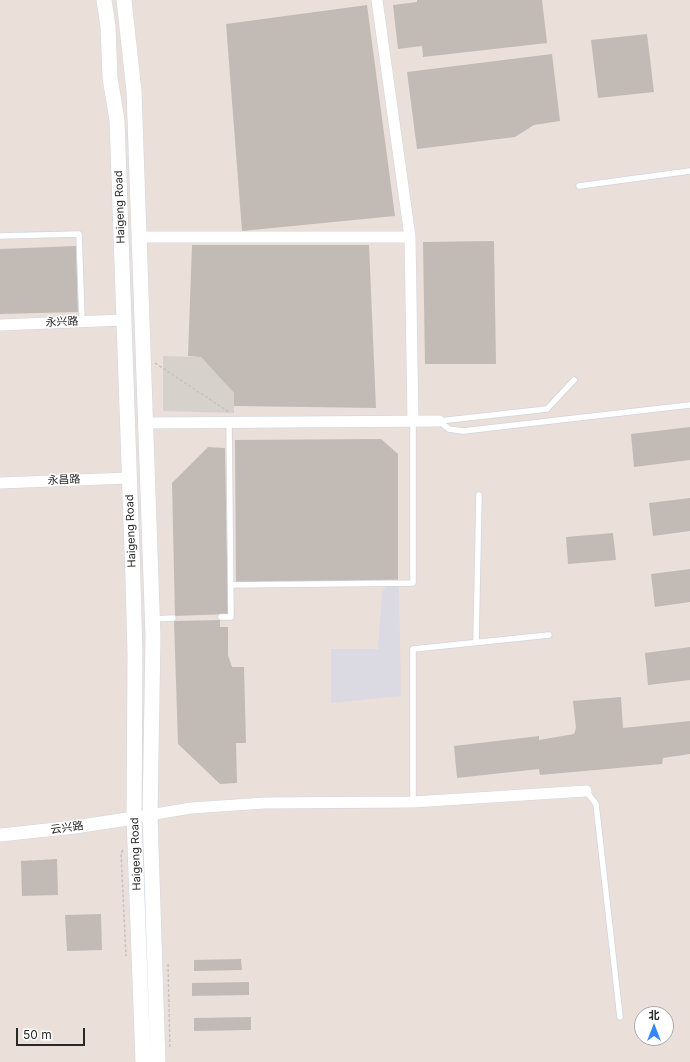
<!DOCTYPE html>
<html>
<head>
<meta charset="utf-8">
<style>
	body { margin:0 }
	#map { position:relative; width:690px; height:1062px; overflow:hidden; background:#ebdfd9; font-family:Inter,"Noto Sans SC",sans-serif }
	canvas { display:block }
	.north { position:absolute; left:634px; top:1006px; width:40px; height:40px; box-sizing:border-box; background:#fff; border:1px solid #a9a9a9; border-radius:50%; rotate:0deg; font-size:11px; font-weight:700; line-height:16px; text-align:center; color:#282828 }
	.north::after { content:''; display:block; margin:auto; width:14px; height:18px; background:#3487fd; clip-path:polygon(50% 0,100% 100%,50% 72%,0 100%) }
	.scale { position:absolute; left:16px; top:1028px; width:69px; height:18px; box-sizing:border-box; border:2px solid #282828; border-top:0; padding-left:5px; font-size:12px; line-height:14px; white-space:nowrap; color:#282828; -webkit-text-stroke:3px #fff; paint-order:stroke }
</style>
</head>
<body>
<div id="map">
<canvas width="690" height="1062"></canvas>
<div class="north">北</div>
<div class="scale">50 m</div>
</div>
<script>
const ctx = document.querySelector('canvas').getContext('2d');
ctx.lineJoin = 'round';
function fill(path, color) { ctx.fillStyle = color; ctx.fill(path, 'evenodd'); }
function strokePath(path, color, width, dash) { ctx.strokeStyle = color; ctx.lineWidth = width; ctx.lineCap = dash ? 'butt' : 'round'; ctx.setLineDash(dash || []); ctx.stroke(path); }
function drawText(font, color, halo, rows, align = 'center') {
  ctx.font = font + ' Inter,"Noto Sans SC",sans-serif'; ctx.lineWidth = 3; ctx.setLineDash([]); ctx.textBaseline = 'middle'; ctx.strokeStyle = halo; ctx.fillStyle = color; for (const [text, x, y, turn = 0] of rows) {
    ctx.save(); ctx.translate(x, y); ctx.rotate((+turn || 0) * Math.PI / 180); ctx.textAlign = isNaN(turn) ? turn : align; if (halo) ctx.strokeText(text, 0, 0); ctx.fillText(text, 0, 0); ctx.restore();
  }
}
fill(new Path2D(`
	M387,584L399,585L401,696L331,703V649H378L382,593Z`), '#dbdae3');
fill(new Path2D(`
	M163,356L201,357L234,393V413L163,411Z`), '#d7d1cc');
fill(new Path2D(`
	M417,0H542L547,43L423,57L422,46L398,49L393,5L417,2Z
	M367,5L395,216L242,231L226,24Z
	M647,34L654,92L598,98L591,40Z
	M552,54L560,121L534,125L515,137L417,149L407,72Z
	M494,241L496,364H425L423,242Z
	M192,245H369L376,408L234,406V393L201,357L188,356Z
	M76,246L78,312L0,314V249Z
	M690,427V460L634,467L631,434Z
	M381,439L398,454V582L236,583L235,440Z
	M208,447L225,448L228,614L175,616L172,483Z
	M690,498V531L653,536L649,503Z
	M613,533L616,560L568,564L566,537Z
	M690,569V602L655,607L651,574Z
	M220,620V627H228V655L232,667H244L246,743H236L237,783L220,784L178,744L174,621Z
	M690,647V680L648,685L645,653Z
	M621,697L623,728L690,721V754L663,758L662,764L540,775L539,769L457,778L454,746L539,736V740L574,734L576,728L573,701Z
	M57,859L58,895L22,896L21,861Z
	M101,914L102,950L67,951L65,915Z
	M241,959L242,970L194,971V960Z
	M249,982V995L192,996V983Z
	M251,1017V1030L194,1031V1018Z`), '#c2bbb5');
const service = new Path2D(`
	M579,186L690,171
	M0,236L79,234L82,321
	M439,421L449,429L463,431L690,405
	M439,421L547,409L574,380
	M231,585L413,583V421
	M221,617H231L229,422
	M153,619L173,618
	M476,642L479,495
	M586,791L596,804L620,1017
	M413,802V649L549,635`);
const minor = new Path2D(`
	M377,0L410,237L413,421
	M138,237H410
	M0,325L123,320
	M145,423L439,421
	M0,483L128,478
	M143,816L191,808L265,803L413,802L586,791`);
const tertiary = new Path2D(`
	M0,835L75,827L134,818`);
const secondary = new Path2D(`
	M104,0L108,26L110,78L117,120L133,580L135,654L134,818L143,1062
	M124,0L134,91L153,637L150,815L158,1062`);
strokePath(service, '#ced6e2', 7);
strokePath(minor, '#ced6e2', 12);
strokePath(tertiary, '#ced6e2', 14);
strokePath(secondary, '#ced6e2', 16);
strokePath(new Path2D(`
	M155,363L229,412
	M123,850L121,853L126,956
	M168,964L170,1048`), '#c3c3c3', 1.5, [3, 2]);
strokePath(service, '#fff', 5.5);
strokePath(minor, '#fff', 11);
strokePath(tertiary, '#fff', 13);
strokePath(secondary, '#fff', 15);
drawText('11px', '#282828', '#fff', [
	["Haigeng Road",120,207,-92],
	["永兴路",62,322,-2],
	["永昌路",64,480,-2],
	["Haigeng Road",131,531,-92],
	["云兴路",67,828,-8],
	["Haigeng Road",136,854,-92]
]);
</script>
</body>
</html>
